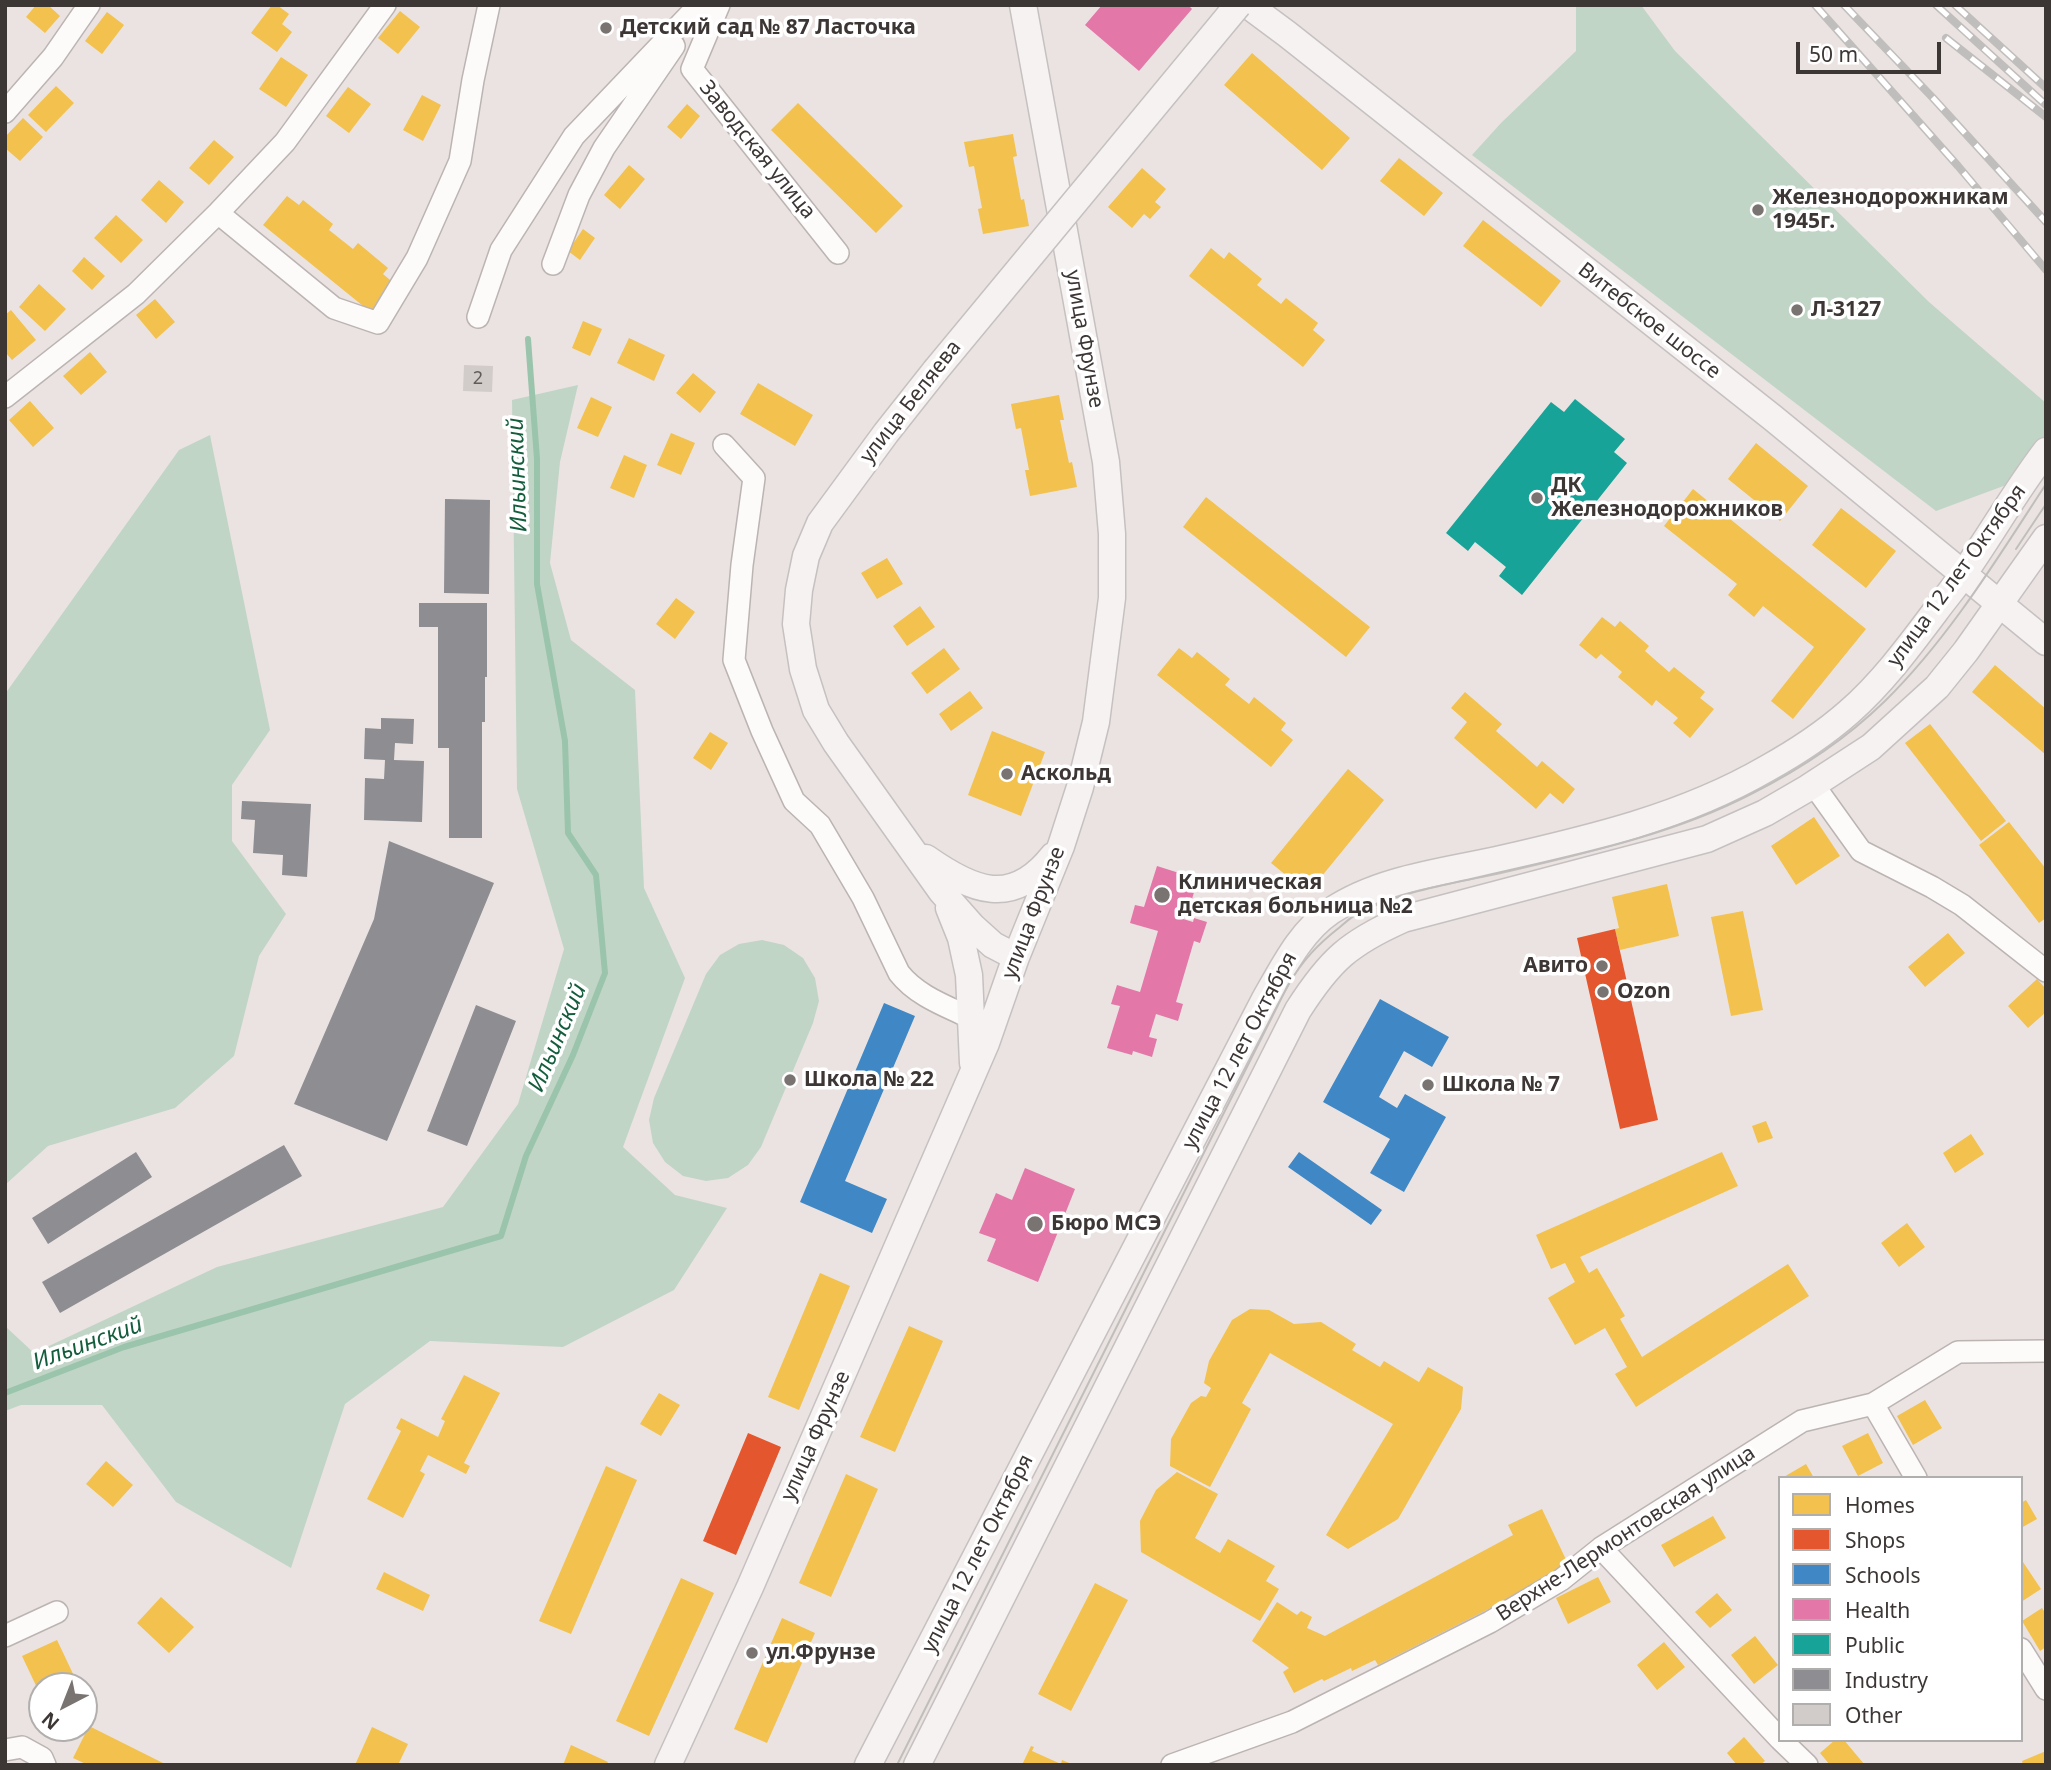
<!DOCTYPE html>
<html>
<head>
<meta charset="utf-8">
<style>
	body { margin:0 }
	#map { position:relative; width:2051px; height:1770px; overflow:hidden; background:#ebe3e1; font-family:"Noto Sans",sans-serif }
	canvas { display:block }
	.frame { position:absolute; inset:0; border:7px solid #3c3635; pointer-events:none }
	.legend { position:absolute; left:1778px; top:1476px; width:245px; height:266px; box-sizing:border-box; background:#fff; border:2px solid #b1afae; margin:0; padding:9px 12px; list-style:none; font-size:21px; color:#3c3635 }
	.legend li { display:flex; align-items:center; gap:14px; height:35px }
	.legend b { width:35px; border:2px solid #b1afae }
	.north { position:absolute; left:28px; top:1672px; width:70px; height:70px; box-sizing:border-box; background:#fff; border:2px solid #b1afae; border-radius:50%; rotate:222deg; font-size:19px; font-weight:700; line-height:28px; text-align:center; color:#3c3635 }
	.north::after { content:''; display:block; margin:auto; width:24px; height:32px; background:#797371; clip-path:polygon(50% 0,100% 100%,50% 72%,0 100%) }
	.scale { position:absolute; left:1796px; top:42px; width:145px; height:32px; box-sizing:border-box; border:4px solid #3c3635; border-top:0; padding-left:9px; font-size:21px; line-height:24px; white-space:nowrap; color:#3c3635; -webkit-text-stroke:5px #fff; paint-order:stroke }
</style>
</head>
<body>
<div id="map">
<canvas width="2051" height="1770"></canvas>
<div class="frame"></div>
<ul class="legend">
<li><b style="height:19px;background:#f2c14e"></b>Homes</li>
<li><b style="height:19px;background:#e4572e"></b>Shops</li>
<li><b style="height:19px;background:#3f88c5"></b>Schools</li>
<li><b style="height:19px;background:#e377a8"></b>Health</li>
<li><b style="height:19px;background:#17a398"></b>Public</li>
<li><b style="height:19px;background:#8d8d92"></b>Industry</li>
<li><b style="height:19px;background:#d1cbca"></b>Other</li>
</ul>
<div class="north">N</div>
<div class="scale">50 m</div>
</div>
<script>
const ctx = document.querySelector('canvas').getContext('2d');
ctx.lineJoin = 'round';
function fill(path, color) { ctx.fillStyle = color; ctx.fill(path, 'evenodd'); }
function strokePath(path, color, width, dash) { ctx.strokeStyle = color; ctx.lineWidth = width; ctx.lineCap = dash ? 'butt' : 'round'; ctx.setLineDash(dash || []); ctx.stroke(path); }
function drawText(font, color, halo, rows, align = 'center') {
  ctx.font = font + ' "Noto Sans",sans-serif'; ctx.lineWidth = 7; ctx.setLineDash([]); ctx.textBaseline = 'middle'; ctx.strokeStyle = halo; ctx.fillStyle = color; for (const [text, x, y, turn = 0] of rows) {
    ctx.save(); ctx.translate(x, y); ctx.rotate((+turn || 0) * Math.PI / 180); ctx.textAlign = isNaN(turn) ? turn : align; if (halo) ctx.strokeText(text, 0, 0); ctx.fillText(text, 0, 0); ctx.restore();
  }
}
fill(new Path2D(`
	M1576,5H1641L1675,51L1929,302L2046,403V446L2017,481L1936,511L1472,155L1501,123L1576,51Z
	M578,385L560,462L550,563L571,640L635,690L644,888L685,978L623,1147L675,1195L727,1208L674,1290L563,1347L430,1341L345,1404L291,1568L176,1502L102,1405H21L5,1411V1326L34,1353L217,1267L443,1207L518,1104L564,949L517,789L512,400Z
	M210,435L270,730L232,785V841L286,914L259,956L234,1056L175,1108L48,1146L5,1185V694L179,450Z
	M762,940L784,945L803,958L815,978L819,1001L813,1023L761,1147L748,1165L728,1178L706,1181L683,1176L665,1162L653,1143L649,1120L654,1098L706,974L720,955L739,944Z`), '#c1d5c6');
fill(new Path2D(`
	M36,5H48L60,16L45,33L26,17Z
	M272,5H277L289,14L282,24L292,32L277,52L251,33Z
	M400,11L420,27L398,54L378,38Z
	M107,12L124,25L102,54L85,41Z
	M1252,53L1350,138L1322,170L1224,85Z
	M281,57L308,75L286,107L259,89Z
	M56,86L74,103L46,132L28,115Z
	M348,87L371,104L349,133L326,116Z
	M422,95L441,105L423,141L403,130Z
	M798,103L903,206L876,233L771,130Z
	M687,104L700,116L681,139L667,127Z
	M23,118L43,137L20,161L5,148V137Z
	M1013,134L1017,156L1013,157L1021,200L1024,199L1029,226L983,234L978,209L982,208L974,166L969,167L964,142Z
	M214,140L234,157L209,185L189,168Z
	M1399,158L1443,193L1424,216L1380,181Z
	M629,165L645,179L620,209L604,195Z
	M1142,168L1166,189L1155,202L1161,207L1150,219L1144,214L1132,228L1108,207Z
	M159,180L184,202L166,223L141,200Z
	M287,196L299,205L303,200L333,224L329,230L353,249L358,243L388,268L383,274L396,285L373,314L263,225Z
	M116,215L143,240L121,263L94,238Z
	M1483,220L1561,281L1541,307L1463,246Z
	M583,229L595,238L580,260L568,251Z
	M1211,248L1224,259L1229,252L1262,279L1257,285L1281,304L1286,298L1318,323L1313,330L1325,340L1303,367L1189,276Z
	M84,257L105,276L92,290L72,271Z
	M39,284L66,309L45,331L19,307Z
	M155,299L175,322L156,339L136,315Z
	M11,310L36,340L12,360L5,352V315Z
	M583,321L602,329L590,356L572,348Z
	M629,338L665,355L654,381L617,363Z
	M90,352L107,372L81,395L63,376Z
	M693,373L716,392L700,413L676,393Z
	M758,383L813,415L795,446L740,414Z
	M1059,395L1064,420H1060L1069,463L1072,462L1077,487L1030,496L1025,470H1029L1021,428L1016,429L1011,404Z
	M591,397L612,407L598,437L577,428Z
	M30,401L54,428L33,447L9,420Z
	M671,433L695,443L681,475L657,465Z
	M1756,443L1808,486L1780,521L1728,479Z
	M624,455L647,465L634,498L610,488Z
	M1693,489L1866,629L1793,719L1771,701L1814,647L1763,606L1754,617L1728,595L1737,584L1664,526Z
	M1206,497L1370,627L1346,657L1183,527Z
	M1841,508L1896,551L1866,588L1812,545Z
	M887,558L903,584L877,599L861,573Z
	M676,598L695,612L675,639L656,624Z
	M920,606L935,627L907,646L893,626Z
	M1602,617L1615,627L1620,621L1649,646L1645,651L1669,672L1674,667L1705,692L1700,698L1714,709L1690,738L1673,723L1678,718L1656,700L1652,706L1618,677L1622,672L1601,654L1596,659L1579,645Z
	M944,648L960,669L927,694L911,673Z
	M1179,648L1192,658L1197,652L1230,679L1225,685L1249,704L1254,697L1286,723L1281,730L1293,740L1271,767L1157,675Z
	M1995,665L2046,709V755L1972,692Z
	M970,691L983,708L951,731L939,714Z
	M1465,692L1502,724L1496,731L1537,767L1542,761L1575,789L1563,804L1550,793L1536,809L1454,738L1467,722L1451,708Z
	M1930,724L2006,821L1981,841L1905,743Z
	M992,731L1045,752L1021,816L968,795Z
	M710,732L728,743L711,770L693,758Z
	M1348,769L1384,800L1308,893L1271,863Z
	M1814,817L1840,856L1796,885L1771,846Z
	M2009,822L2046,869V918L2039,923L1979,845Z
	M1667,884L1679,936L1620,950L1615,929L1619,928L1612,897Z
	M1743,911L1763,1010L1731,1016L1711,917Z
	M1948,933L1965,953L1925,987L1908,967Z
	M2037,979L2046,989V1012L2028,1028L2008,1006Z
	M1766,1121L1773,1138L1758,1143L1752,1126Z
	M1971,1134L1984,1154L1955,1173L1943,1153Z
	M1722,1152L1738,1186L1580,1257L1589,1273L1597,1268L1625,1316L1620,1319L1642,1357L1788,1264L1809,1296L1636,1407L1615,1374L1627,1367L1605,1328L1575,1345L1548,1298L1575,1282L1565,1263L1551,1269L1536,1235Z
	M1907,1223L1925,1247L1899,1267L1881,1243Z
	M820,1273L850,1286L799,1410L768,1397Z
	M1250,1309L1269,1310L1294,1324L1321,1322L1356,1344L1352,1350L1380,1367L1384,1361L1419,1382L1428,1367L1463,1387L1461,1409L1398,1519L1348,1549L1326,1535L1393,1424L1270,1353L1242,1403L1251,1409L1210,1487L1170,1466L1171,1439L1191,1403L1201,1396L1206,1397L1211,1388L1204,1383L1209,1361L1232,1320Z
	M909,1326L943,1341L895,1452L860,1437Z
	M464,1375L500,1393L464,1463L470,1466L466,1474L428,1455L420,1471L425,1474L403,1518L367,1499L401,1431L396,1428L401,1418L438,1437L445,1421L441,1419Z
	M659,1393L680,1405L661,1436L640,1424Z
	M1925,1400L1942,1428L1913,1445L1897,1416Z
	M1868,1433L1883,1463L1858,1476L1842,1446Z
	M106,1461L133,1485L113,1507L86,1484Z
	M1806,1464L1814,1478H1782Z
	M606,1466L637,1480L571,1634L539,1621Z
	M1177,1472L1218,1494L1195,1538L1220,1553L1228,1539L1275,1566L1266,1581L1279,1589L1260,1621L1141,1552L1140,1521L1156,1490Z
	M846,1474L878,1489L831,1597L799,1583Z
	M2026,1500L2037,1519L2021,1528V1503Z
	M1542,1509L1570,1568L1378,1665L1375,1660L1352,1671L1351,1668L1324,1681L1322,1679L1294,1693L1283,1672L1289,1668L1252,1641L1277,1602L1297,1615L1301,1611L1312,1617L1307,1628L1325,1636L1513,1535L1508,1525Z
	M1713,1516L1726,1538L1674,1567L1661,1545Z
	M2021,1559L2041,1589L2021,1602Z
	M384,1572L430,1595L423,1611L376,1589Z
	M1598,1577L1611,1602L1568,1624L1556,1598Z
	M681,1578L714,1593L649,1736L616,1721Z
	M1095,1583L1128,1600L1071,1711L1038,1694Z
	M1717,1593L1732,1610L1710,1628L1695,1612Z
	M161,1597L194,1627L169,1653L137,1623Z
	M2042,1608L2046,1614V1647L2040,1651L2022,1621Z
	M782,1618L815,1633L767,1743L734,1729Z
	M1755,1636L1778,1665L1754,1684L1731,1655Z
	M57,1640L75,1678L58,1686H42V1693L40,1694L22,1656Z
	M1664,1642L1685,1667L1657,1690L1637,1665Z
	M89,1726L167,1765H88L73,1758Z
	M372,1727L408,1744L398,1765H355Z
	M1744,1737L1765,1761L1760,1765H1737L1727,1753Z
	M1835,1740H1844L1864,1764L1830,1765L1820,1753Z
	M571,1745L608,1762L606,1765H563Z
	M1031,1746L1034,1747L1032,1751L1061,1764L1062,1760L1074,1765H1022Z
	M2046,1751V1765H2023L2022,1761Z`), '#f2c14e');
fill(new Path2D(`
	M1615,929L1658,1120L1620,1129L1577,938Z
	M748,1433L781,1447L736,1555L703,1541Z`), '#e4572e');
fill(new Path2D(`
	M1380,999L1449,1037L1432,1067L1404,1051L1379,1097L1397,1108L1405,1094L1446,1117L1404,1192L1370,1173L1390,1139L1323,1102Z
	M884,1003L915,1016L845,1181L887,1199L872,1233L800,1202Z
	M1299,1152L1382,1210L1371,1225L1288,1167Z`), '#3f88c5');
fill(new Path2D(`
	M1102,5H1188L1192,9L1139,71L1085,25Z
	M1157,866L1198,879L1192,899L1186,897L1180,918L1193,922L1194,918L1207,922L1200,943L1194,941L1176,1002L1183,1004L1178,1021L1156,1014L1149,1037L1157,1039L1152,1057L1133,1051L1132,1055L1107,1048L1120,1006L1111,1004L1117,985L1140,992L1158,931L1130,923L1135,905L1144,907Z
	M1025,1168L1075,1189L1038,1282L987,1261L996,1239L979,1233L996,1193L1012,1200Z`), '#e377a8');
fill(new Path2D(`
	M1575,399L1625,439L1614,452L1627,463L1522,595L1499,576L1506,567L1475,542L1468,551L1446,533L1551,402L1564,412Z`), '#17a398');
fill(new Path2D(`
	M445,499L490,500L489,594L444,593Z
	M419,603H487V677H485V722H482V838H449V748H438V627H419Z
	M381,718L414,719L413,744L395,743L394,760L424,761L422,822L364,820L365,778L384,779L385,760L364,759L365,728L381,729Z
	M242,801L311,804L307,877L282,875L283,855L253,853L255,820L241,819Z
	M389,841L494,883L387,1141L294,1104L374,919Z
	M476,1005L516,1021L467,1146L427,1131Z
	M284,1145L302,1176L60,1313L42,1282Z
	M136,1152L152,1177L48,1244L32,1218Z`), '#8d8d92');
strokePath(new Path2D(`
	M5,1393L124,1347L501,1236L526,1156L573,1055L605,973L596,875L568,833L565,741L537,584V459L528,339`), '#9bc4ac', 6);
fill(new Path2D(`
	M464,365L493,366L492,392L463,391Z`), '#d1cbca');
const minor = new Path2D(`
	M719,5L692,69L838,253
	M5,112L53,57L89,5
	M218,213L334,308L378,323L417,258L460,161L473,80L489,5
	M553,264L579,195L604,148L674,46
	M478,317L501,250L574,136L699,5
	M5,397L136,294L218,213L285,142L385,5
	M724,445L754,478L742,565L734,660L762,731L794,801L820,825L863,898L899,973C917,996 946,1006 971,1018
	M1813,784L1861,851L1932,887L1962,905L2046,971
	M1873,1404L1916,1478
	M1601,1548L1780,1739
	M5,1636L57,1612
	M2021,1649L2046,1689
	M1781,1740L1807,1765
	M5,1750L22,1747L42,1758L45,1765
	M1172,1765L1292,1722L1490,1622L1561,1580L1601,1548L1802,1421L1873,1404L1958,1352L2046,1351`);
const major = new Path2D(`
	M1248,5L1287,34L1773,418L2046,642
	M935,371L886,433L820,523L806,556L799,590L796,624L803,669L816,710L836,743L942,892L973,927L993,945L1016,957
	M926,858C973,891 1012,908 1053,856
	M949,908L961,938L969,975L973,1063
	M668,1765L750,1587L986,1043L1016,957L1061,846L1080,787L1096,722L1112,598V534L1106,462L1023,5
	M868,1765L1265,999C1283,968 1300,932 1331,911C1379,879 1442,872 1497,860C1589,839 1683,817 1766,769C1795,753 1824,734 1849,712C1882,683 1908,648 1935,612C1945,598 1957,585 1966,570C1993,531 2017,489 2046,451
	M917,1765L1298,1010C1330,960 1349,943 1403,919L1707,839L1765,813L1808,788L1871,747L1937,687L1966,651L2046,538`);
strokePath(minor, '#bbb4b3', 24);
strokePath(major, '#c6c1c1', 29);
strokePath(minor, '#fcfbfa', 21);
strokePath(major, '#f6f2f1', 26);
strokePath(new Path2D(`
	M2016,549L2046,504
	M897,1765L1288,985C1303,960 1317,945 1340,927C1346,922 1351,917 1357,914C1396,893 1441,886 1484,876C1574,855 1668,837 1751,794C1799,770 1847,738 1885,701C1949,638 1997,559 2046,484`), '#c0bebc', 2);
const rail = new Path2D(`
	M1815,5L1958,166L2046,270
	M1844,5L1933,98L2046,222
	M1936,5L2046,105
	M1955,5L2046,88
	M1946,38L2046,117`);
strokePath(rail, '#c0bebc', 8);
strokePath(rail, '#fff', 5, [16]);
const majorBridge = new Path2D(`
	M935,371L1238,5`);
strokePath(majorBridge, '#c6c1c1', 29, []);
strokePath(majorBridge, '#f6f2f1', 26);
for (const [x, y, r, color] of [
	[606,28,7,"#797371"],
	[1758,210,7,"#797371"],
	[1797,310,7,"#797371"],
	[1537,498,7,"#797371"],
	[1007,774,7,"#797371"],
	[1162,895,9,"#797371"],
	[1602,966,7,"#797371"],
	[1603,992,7,"#797371"],
	[790,1080,7,"#797371"],
	[1428,1085,7,"#797371"],
	[1035,1224,9,"#797371"],
	[752,1653,7,"#797371"]
]) { const dot = new Path2D(); dot.arc(x, y, r, 0, 2 * Math.PI); ctx.fillStyle = color; ctx.fill(dot); strokePath(dot, '#fff', 2.5); }
drawText('18px', '#615b5a', null, [
	["2",478,379]
]);
drawText('bold 21px', '#3c3635', '#fff', [
	["Детский сад № 87 Ласточка",620,28],
	["Железнодорожникам",1772,198],
	["1945г.",1772,222],
	["Л-3127",1811,310],
	["ДК",1551,486],
	["Железнодорожников",1551,510],
	["Аскольд",1021,774],
	["Клиническая",1178,883],
	["детская больница №2",1178,907],
	["Авито",1588,966,"right"],
	["Ozon",1617,992],
	["Школа № 22",804,1080],
	["Школа № 7",1442,1085],
	["Бюро МСЭ",1051,1224],
	["ул.Фрунзе",766,1653]
], 'left');
drawText('21px', '#3c3635', '#fff', [
	["Заводская улица",757,150,51],
	["Витебское шоссе",1649,321,38],
	["улица Фрунзе",1084,339,80],
	["улица Беляева",911,402,-52],
	["улица 12 лет Октября",1957,576,-54],
	["улица Фрунзе",1034,913,-69],
	["улица 12 лет Октября",1240,1051,-62],
	["улица Фрунзе",816,1436,-66],
	["Верхне-Лермонтовская улица",1626,1534,-33],
	["улица 12 лет Октября",978,1554,-63]
]);
drawText('italic 23px', '#145d3d', '#fff', [
	["Ильинский",518,475,-92],
	["Ильинский",558,1038,-67],
	["Ильинский",88,1344,-20]
]);
</script>
</body>
</html>
